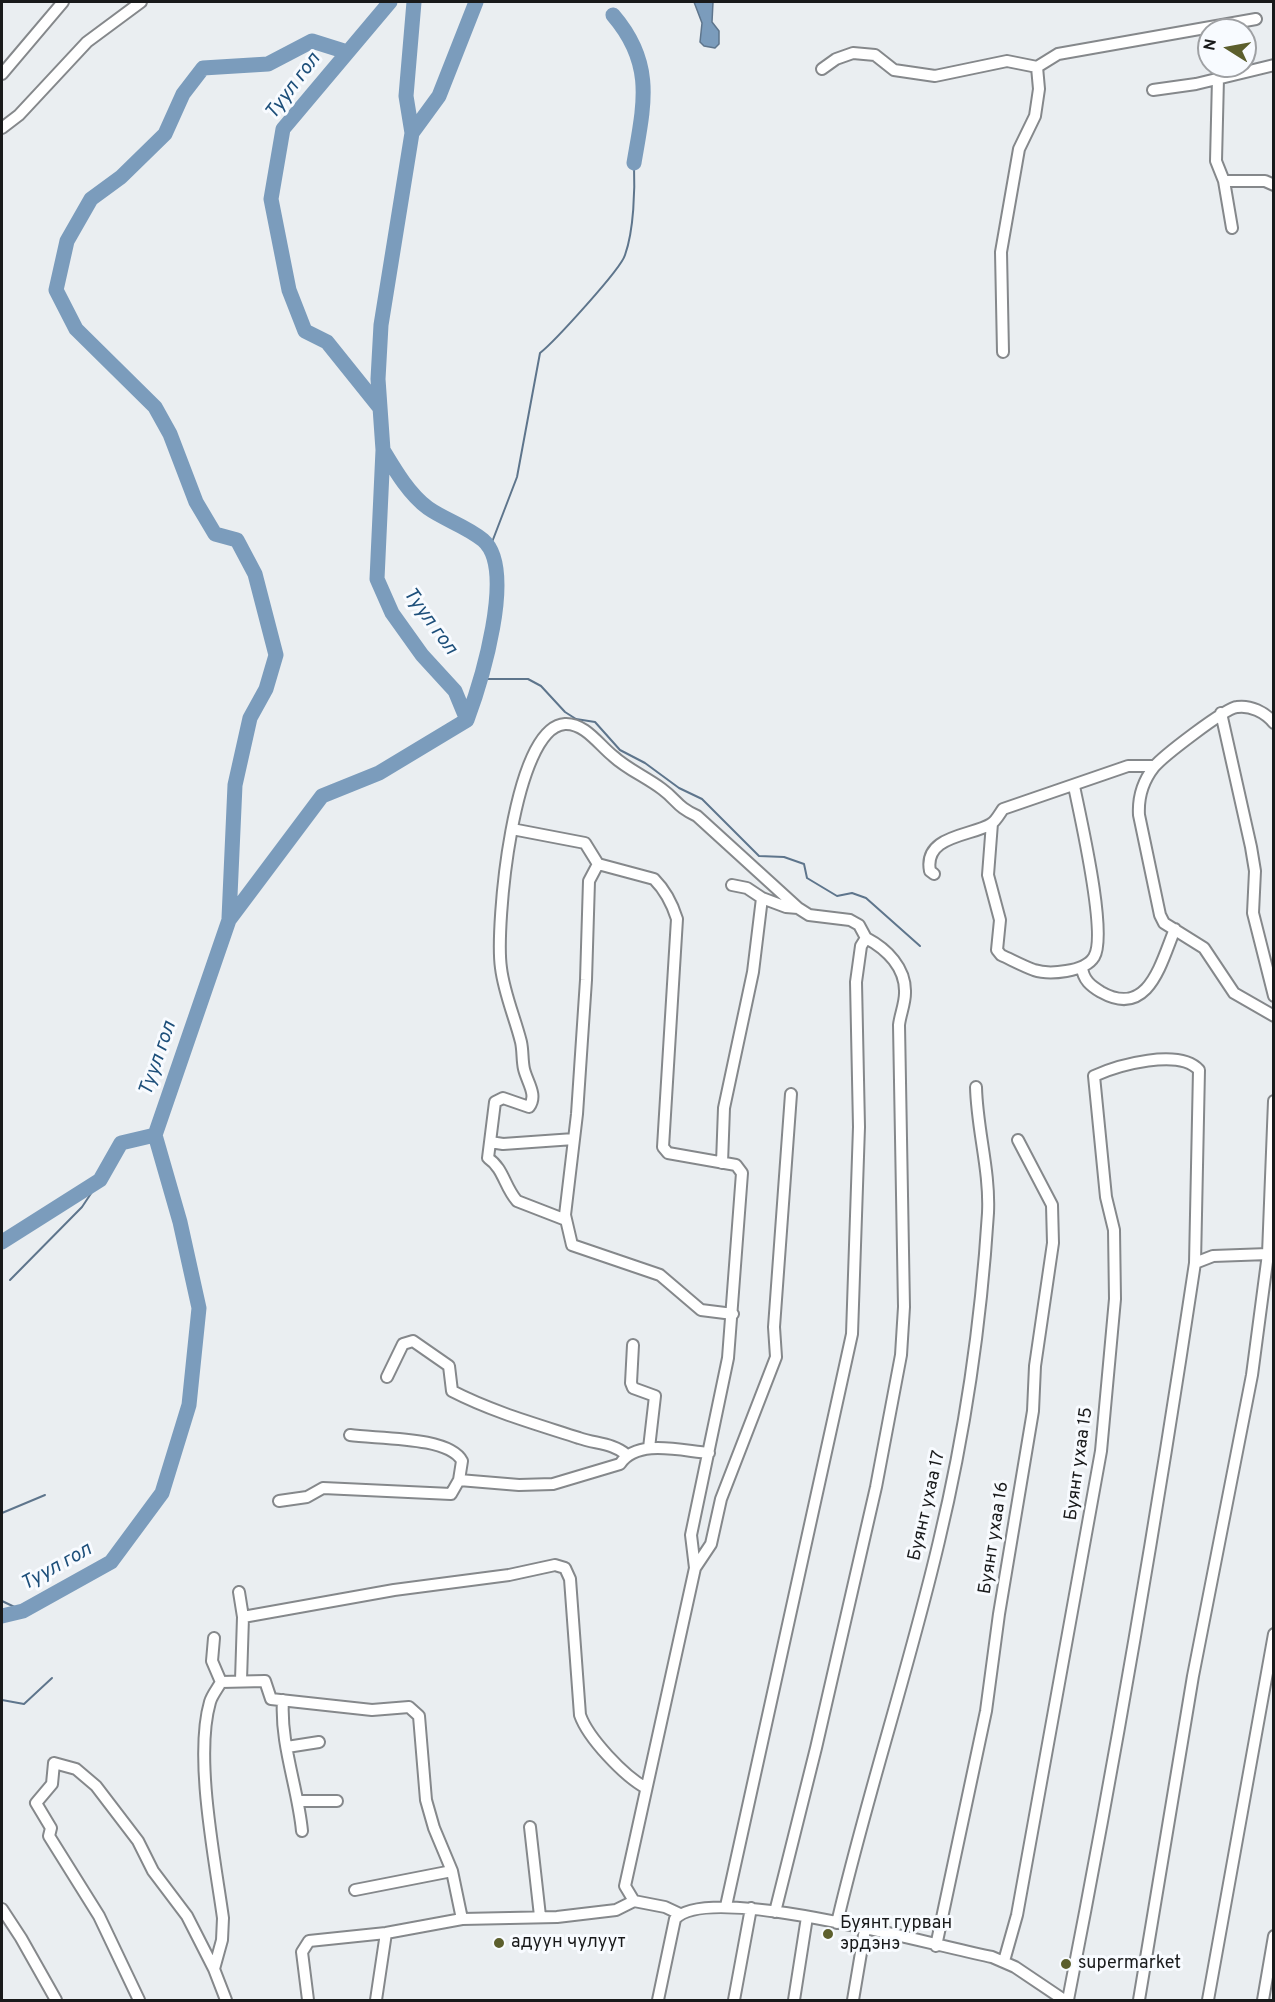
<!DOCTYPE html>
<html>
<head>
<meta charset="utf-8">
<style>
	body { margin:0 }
	#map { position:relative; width:1275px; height:2002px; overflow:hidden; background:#eaeef1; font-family:Overpass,sans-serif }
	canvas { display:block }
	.frame { position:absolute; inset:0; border:3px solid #191a1b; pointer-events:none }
	.north { position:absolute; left:1197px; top:18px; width:60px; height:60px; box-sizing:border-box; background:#f8fbff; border:2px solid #9fa1a4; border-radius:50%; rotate:281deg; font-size:16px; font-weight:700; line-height:24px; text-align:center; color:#191a1b }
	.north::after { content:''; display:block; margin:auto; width:21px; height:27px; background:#5c5f2d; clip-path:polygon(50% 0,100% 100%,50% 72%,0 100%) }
</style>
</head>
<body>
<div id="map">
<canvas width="1275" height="2002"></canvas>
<div class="frame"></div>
<div class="north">N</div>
</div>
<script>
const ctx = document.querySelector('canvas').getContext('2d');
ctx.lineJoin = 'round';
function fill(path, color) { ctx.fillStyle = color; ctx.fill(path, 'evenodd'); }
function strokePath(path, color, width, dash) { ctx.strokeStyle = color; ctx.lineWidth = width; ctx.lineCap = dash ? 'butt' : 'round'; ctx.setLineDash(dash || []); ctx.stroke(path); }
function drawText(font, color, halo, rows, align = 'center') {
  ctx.font = font + ' Overpass,sans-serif'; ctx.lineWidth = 6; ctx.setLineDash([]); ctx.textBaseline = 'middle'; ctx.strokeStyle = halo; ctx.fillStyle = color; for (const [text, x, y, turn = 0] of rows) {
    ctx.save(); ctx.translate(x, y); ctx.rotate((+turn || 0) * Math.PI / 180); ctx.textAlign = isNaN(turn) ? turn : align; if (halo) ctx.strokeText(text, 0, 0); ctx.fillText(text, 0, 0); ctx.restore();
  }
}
const water = new Path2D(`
	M694,2H713L712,22L719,31V44L715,48L704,46L700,42L702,23Z`);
fill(water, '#7b9cbc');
strokePath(water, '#5e758c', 1.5);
strokePath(new Path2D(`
	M489,550L517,477L540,353C554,342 621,269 625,255C634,230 635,189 634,163
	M482,679H528L541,686L565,712L576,719L595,722L620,750L645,763L679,788L702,799L759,856L784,857L804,864L807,878L837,896L852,893L866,898L920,946
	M10,1280L82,1207L100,1180
	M2,1513L45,1495
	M2,1601L23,1611
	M2,1700L24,1704L52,1678`), '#5e758c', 2);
strokePath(new Path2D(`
	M613,15C655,64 644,104 634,163
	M412,133L439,96L476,2
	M380,408L327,342L305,331L289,290L271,199L283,129L390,2
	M383,450C395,470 409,494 428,508C445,520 466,526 483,540C517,569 480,685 467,720
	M229,918L235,785L250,718L266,689L276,655L255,574L237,540L215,534L196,502L170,434L155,407L76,329L56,290L67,241L91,199L121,177L165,134L183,94L203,68L268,64L312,41L347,52
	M2,1242L100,1180L121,1143L155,1135
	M2,1616L23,1611L111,1562L162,1493L189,1405L199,1308L180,1222L155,1135L229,920L322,796L379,773L467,720L455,691L422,655L392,613L377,579L383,450L378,379L381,325L412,133L406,96L414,2`), '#7b9cbc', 15);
const minor = new Path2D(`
	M822,69L836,59L853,53L875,55L894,70L935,76L1007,61L1037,67L1058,54L1256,19
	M2,74L63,2
	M1218,78L1216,161L1224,181H1265L1274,185
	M1153,90L1196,84L1274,65
	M2,128L19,115L87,42L141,2
	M1224,181L1232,228
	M1003,352L1001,252L1019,149L1035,116L1039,89L1037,67
	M1221,713L1251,847L1255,871L1253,913L1274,996
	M1274,723C1265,712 1250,705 1237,707C1225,708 1162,757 1154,767C1143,781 1138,798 1139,815L1160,915L1164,923L1204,948L1234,993L1274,1016
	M992,823L988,875L1000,920L997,950L1001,955C1012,960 1023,966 1034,970C1049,975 1085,972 1094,957C1108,935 1080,816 1074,786
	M512,829L585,843L598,864L654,879C665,890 672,903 677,919L663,1147L668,1153L736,1165L742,1173L728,1358L691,1535L695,1568L625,1886L634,1901L665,1907L680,1914
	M598,864L589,881L586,980L577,1114L565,1215L572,1245L660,1275L701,1310L733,1314
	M934,874L930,871C923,835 972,836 991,824C996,821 1000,813 1003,809L1128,766H1154
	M732,885L747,888L762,898L786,907L798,908L809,915L850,920L859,925L866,938
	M1082,967C1083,980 1091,986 1101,992C1149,1019 1161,962 1175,929
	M490,1142L503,1144L574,1139
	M722,1163L724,1108L753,972L762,898
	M566,1220L517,1201C504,1186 504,1169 488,1158L495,1102L503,1098L529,1107C538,1095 527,1082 524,1069C522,1060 523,1051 521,1042C515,1018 504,993 501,968C495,927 513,727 565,724C585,723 599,745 613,756C627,769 646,777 662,789C677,800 677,807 697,816L798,908
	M633,1345L631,1383L633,1388L655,1396L649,1448
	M387,1377L403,1344L413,1341L449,1366L452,1391C493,1412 536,1424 579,1438C596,1444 613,1443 627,1455
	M459,1480L519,1485L553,1484L620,1464C637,1438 682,1451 709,1453
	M279,1501L307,1497L323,1488L451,1494L459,1480L462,1461C449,1436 376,1439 350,1435
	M695,1568L711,1544L721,1499L776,1357L774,1327L791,1094
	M239,1592L243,1617L241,1680
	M243,1617L394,1590L509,1575L555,1565L565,1568L570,1579L580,1715C588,1738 624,1776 646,1788
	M214,1638L212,1661L221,1682
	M221,1682L265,1681L271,1699L372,1710L409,1707L419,1716L426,1800L434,1828L452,1871L462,1919
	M283,1700C280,1744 298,1788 302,1831
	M287,1747L319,1742
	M299,1801H337
	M530,1827L540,1916
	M355,1890L452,1871
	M726,1906L852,1334L859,1127L856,982L861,946L866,938C887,949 906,968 905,993C905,1004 900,1015 899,1025L904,1307L901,1355L876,1487L816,1748L775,1912
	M2,1909L21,1938L56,2000
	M837,1923C867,1794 909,1669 939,1541C965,1433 981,1324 988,1213C990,1170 977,1130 976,1087
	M936,1946L986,1711L999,1614L1033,1411L1035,1366L1053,1243L1052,1205L1018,1140
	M1004,1961L1017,1915L1101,1451L1115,1299L1114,1230L1106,1197L1094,1076C1118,1065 1179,1048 1199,1070L1195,1263
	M214,1969L222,1940L223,1918C215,1860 194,1757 210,1702C212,1695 218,1688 221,1682
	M139,2000L99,1916L49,1836L51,1828L36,1803L52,1784L54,1763L76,1769L96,1786L138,1841L153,1871L187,1916L214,1969L226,2000
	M308,2000L302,1952L309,1941L386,1933L462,1919L557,1917L616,1910L634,1901
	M376,2000L386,1933
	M658,2000L675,1919C709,1881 939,1947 992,1957L1015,1967L1064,2000
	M734,2000L751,1908
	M794,2000L807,1917
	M853,2000L865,1929
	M1068,2000C1116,1756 1158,1510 1195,1263L1213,1256L1268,1254L1272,1251
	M1139,2000L1193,1676L1252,1375L1268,1254L1274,1101
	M1208,2000L1274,1634
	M1263,2000L1274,1936`);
strokePath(minor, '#85888b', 14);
strokePath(minor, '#fff', 10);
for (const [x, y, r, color] of [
	[828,1934,6,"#5c5f2d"],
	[499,1943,6,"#5c5f2d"],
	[1066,1964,6,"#5c5f2d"]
]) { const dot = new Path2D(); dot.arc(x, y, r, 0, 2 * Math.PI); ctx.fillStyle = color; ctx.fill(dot); strokePath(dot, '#f8fbff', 2); }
drawText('18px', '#191a1b', '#f8fbff', [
	["Буянт ухаа 15",1080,1464,-82],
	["Буянт ухаа 17",928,1506,-77],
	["Буянт ухаа 16",995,1538,-81]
]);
drawText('18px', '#191a1b', '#f8fbff', [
	["Буянт гурван",840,1924],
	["эрдэнэ",840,1945],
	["адуун чулуут",511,1943],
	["supermarket",1078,1964]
], 'left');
drawText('italic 20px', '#1d4f7a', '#f8fbff', [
	["Туул гол",294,87,-53],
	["Туул гол",429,622,54],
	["Туул гол",159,1059,-71],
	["Туул гол",57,1568,-29]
]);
</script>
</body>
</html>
